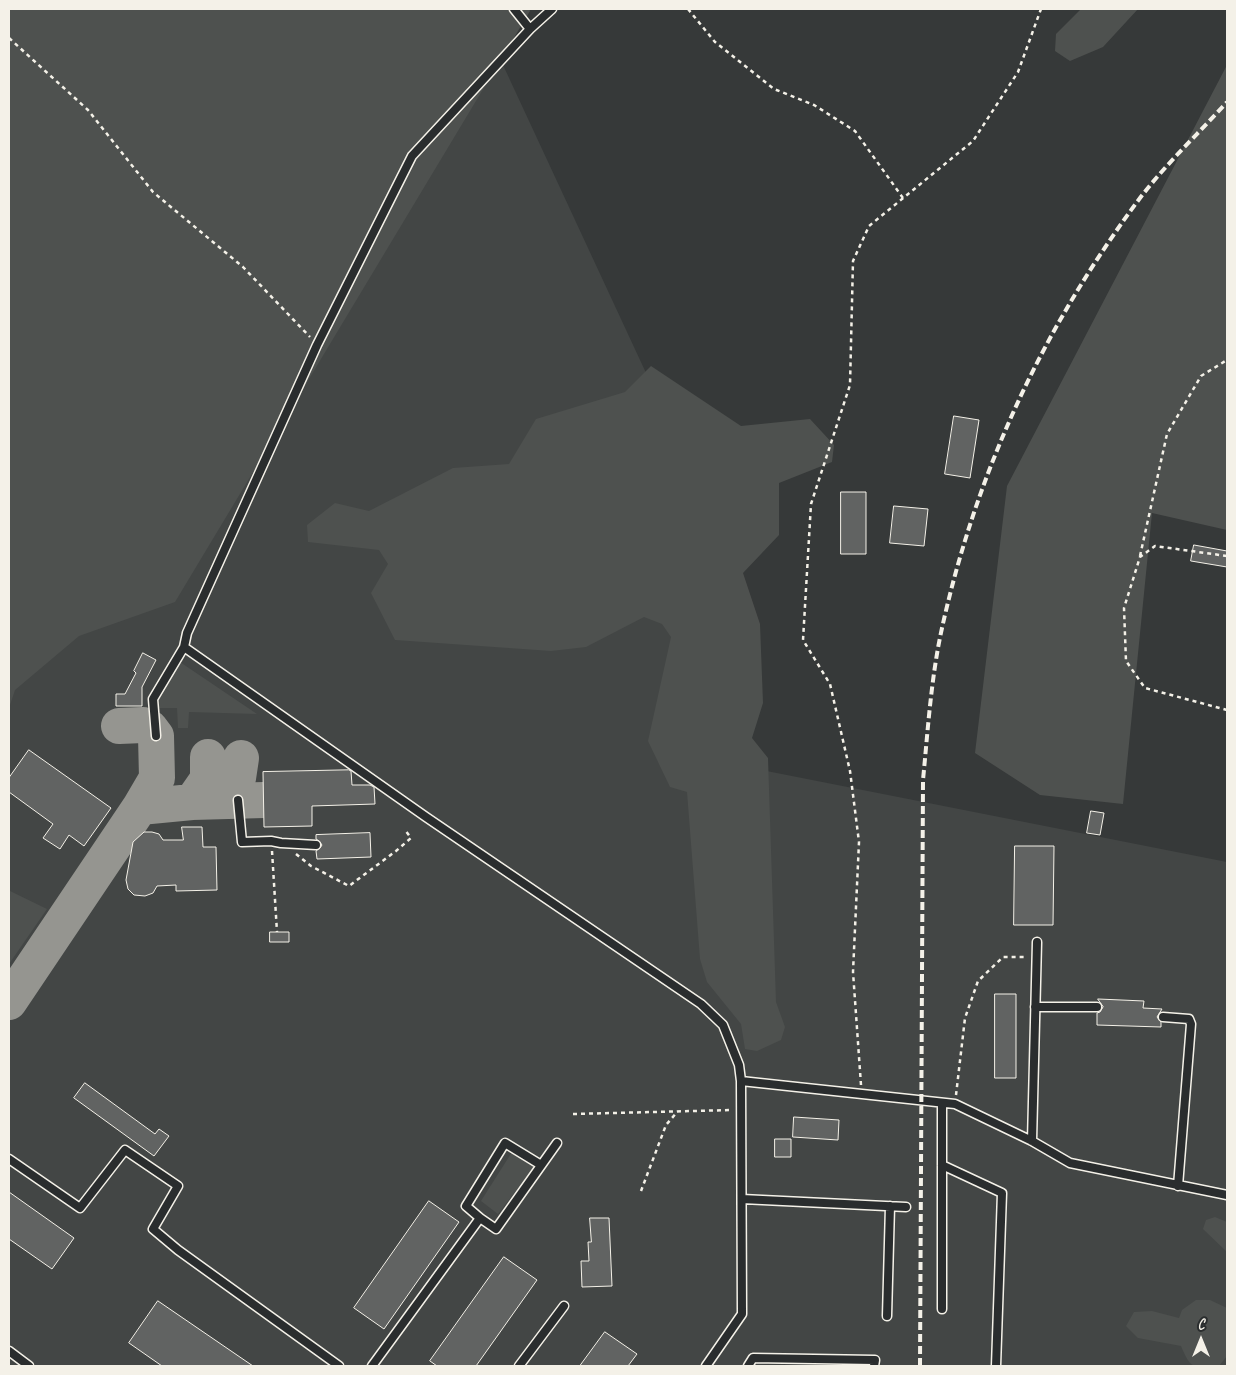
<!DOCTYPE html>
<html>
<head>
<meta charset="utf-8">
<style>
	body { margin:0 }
	#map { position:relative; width:1236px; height:1375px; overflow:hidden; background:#363939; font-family:Caveat,sans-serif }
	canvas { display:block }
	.frame { position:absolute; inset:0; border:10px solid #f4f1e8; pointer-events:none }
	.north { position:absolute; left:1176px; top:1315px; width:50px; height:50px; -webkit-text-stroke:4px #2a2d2e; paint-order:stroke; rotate:0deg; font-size:14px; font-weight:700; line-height:20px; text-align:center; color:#f4f1e8 }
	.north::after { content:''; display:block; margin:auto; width:18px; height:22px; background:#f4f1e8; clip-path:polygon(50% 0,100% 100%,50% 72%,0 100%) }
</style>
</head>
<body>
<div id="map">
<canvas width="1236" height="1375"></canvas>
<div class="frame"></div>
<div class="north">С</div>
</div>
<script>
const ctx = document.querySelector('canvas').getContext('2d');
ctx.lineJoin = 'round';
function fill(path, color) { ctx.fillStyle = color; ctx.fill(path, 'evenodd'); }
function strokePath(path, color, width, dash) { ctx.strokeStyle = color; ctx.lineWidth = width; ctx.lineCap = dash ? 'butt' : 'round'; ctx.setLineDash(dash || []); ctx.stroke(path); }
fill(new Path2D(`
	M9,9H477L686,459L716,761L1227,862V1366H9Z`), '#434645');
fill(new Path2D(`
	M9,9H529L530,11L175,602L79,636L15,690L9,708Z
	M1081,9H1138L1103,47L1070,61L1055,51L1056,34Z
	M1227,65V530L1152,513L1123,804L1040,795L975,753L1007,486Z
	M651,366L741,426L810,419L834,445L832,462L779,483V535L743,573L760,624L763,703L752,738L768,758L776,1002L785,1027L781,1040L757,1051L745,1049L741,1024L707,982L700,959L687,792L670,787L648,741L671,637L662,624L644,617L586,647L551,651L395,640L371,593L388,564L379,550L308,542L307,525L335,503L369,511L453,468L509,464L536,419L625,392Z
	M174,658L257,714L189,712L188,728H178L177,708H154V694Z
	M9,887L10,891L47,909L9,964Z
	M512,1152L534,1167L498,1214L481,1201Z
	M1215,1217L1227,1222V1252L1203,1229L1206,1220Z
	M1196,1300H1210L1227,1308V1356L1219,1366C1193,1366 1192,1372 1181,1346L1138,1338L1126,1326L1134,1312L1152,1311L1179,1318L1182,1310Z`), '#4e514f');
strokePath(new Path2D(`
	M223,801L238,778L241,758
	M192,802L208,779V757
	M140,807L192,802L264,800
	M9,1002L140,807L157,778L156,736L150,728L143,725L119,726`), '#959590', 36);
const building = new Path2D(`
	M954,416L979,420L970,478L945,474Z
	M841,492H866V554H841Z
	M894,506L928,509L924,546L890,543Z
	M1194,545L1227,551V567L1191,561Z
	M143,653L156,660L142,687V706H116V694H125L136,673L134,671Z
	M29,750L111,808L84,846L69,835L60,849L43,838L53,824L9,792V778Z
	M349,770L351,771L352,785H370L374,787L375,804L312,806V826L264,827L263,772Z
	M1091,811L1104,813L1100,835L1087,833Z
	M182,827H202L203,847H216L217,890L176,891V885L157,886L153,893L145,896L134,895L128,889L126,880L133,842L144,832H152L159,834L163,840H183Z
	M370,833L371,857L317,859L316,851L320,848L322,845L319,841L316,839V835Z
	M1015,846H1054L1053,925H1014Z
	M270,932H289V942H270Z
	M995,994H1016V1078H995Z
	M1098,999L1144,1001L1143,1008L1162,1009L1157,1017L1161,1022V1027L1097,1025V1013L1100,1012L1103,1007Z
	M85,1083L155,1134L159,1129L169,1136L154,1156L74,1098Z
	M794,1117L839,1120L838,1140L793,1137Z
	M775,1139H791V1157H775Z
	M9,1192L74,1238L52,1269L9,1239Z
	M429,1201L459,1222L384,1329L354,1308Z
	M590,1218H609L612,1286L582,1287L581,1261H589L588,1242H591Z
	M504,1257L537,1280L476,1366H437L430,1361Z
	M158,1301L253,1366H162L129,1343Z
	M605,1332L637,1354L628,1366H580Z`);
fill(building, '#616362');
strokePath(building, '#f4f1e8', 1);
const service = new Path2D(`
	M514,9L530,29
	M184,647L426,817L701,1004L723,1025L739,1065L741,1081L742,1314L706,1366
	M156,736L153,699L184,647L187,633L317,345L412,156L530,29L552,9
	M238,800L242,842L271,841L281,843L316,845
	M1035,1007H1097
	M1163,1017L1189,1019L1191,1024L1178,1186
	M741,1081L955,1104L1032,1141L1070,1163L1227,1195
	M1032,1141L1037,942
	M9,1159L80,1208L125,1150L178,1186L153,1229L178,1250L339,1366
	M942,1165L1002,1193L996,1366
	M742,1199L906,1207
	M480,1218L466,1206L505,1143L541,1165
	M942,1309V1103
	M887,1316L890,1206
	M9,1351L29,1366
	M372,1366L480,1218L496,1229L557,1143
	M519,1366L564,1306
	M748,1366L753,1358L875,1360L874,1366`);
strokePath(service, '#f4f1e8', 11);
strokePath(new Path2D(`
	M688,9L715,42L774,89L814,105L855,131L903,198
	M9,38L88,110L153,192L243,267L310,337
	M1140,556L1167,434L1201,376L1227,360
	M1227,556L1155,546L1140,557L1124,608L1126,661L1145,688L1227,710
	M272,851L277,932
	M296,854L311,866L349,886L396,851L411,838L405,830
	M861,1085L853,972L859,842L850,771L830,684L803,640L811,504L850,385L853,261L869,226L973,141L1018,72L1041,9
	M956,1095L965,1018L978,981L1003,957H1026
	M573,1114L732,1110
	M641,1191L666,1125L678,1111`), '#f4f1e8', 2.5, [4, 4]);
strokePath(service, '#2a2d2e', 8);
strokePath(new Path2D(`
	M920,1366L923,780C928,729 931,678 942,628C977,470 1043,328 1140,198C1166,164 1198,134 1227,102`), '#f4f1e8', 4, [8, 4]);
</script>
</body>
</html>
